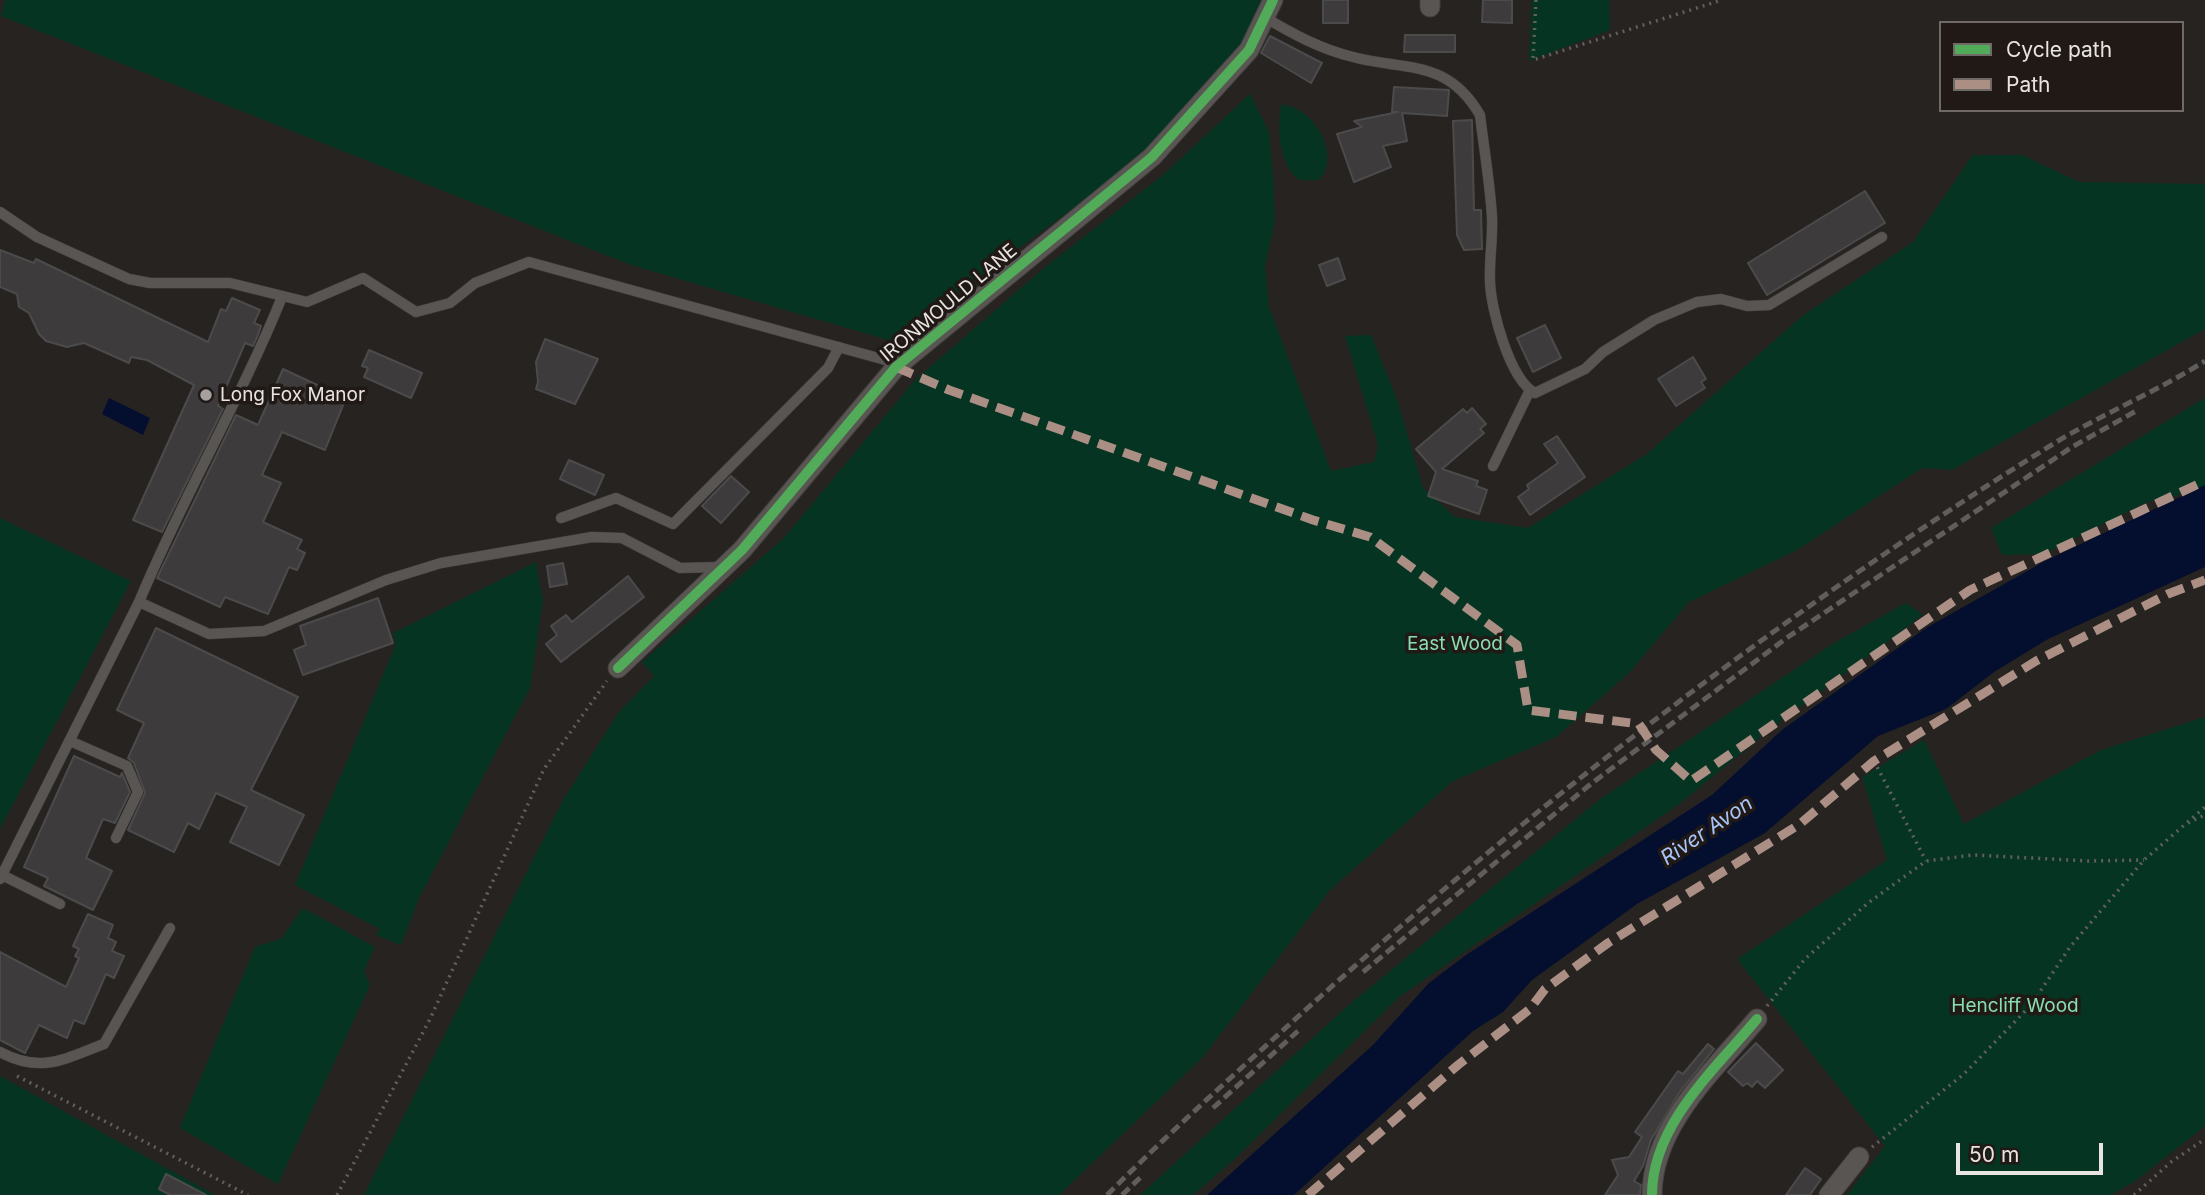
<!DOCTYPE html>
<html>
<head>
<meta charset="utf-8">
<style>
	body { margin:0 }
	#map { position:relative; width:2205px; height:1195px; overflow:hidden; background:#262321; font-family:Inter,sans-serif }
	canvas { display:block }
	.legend { position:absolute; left:1939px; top:21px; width:245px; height:91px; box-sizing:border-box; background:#201915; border:2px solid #706a67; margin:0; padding:9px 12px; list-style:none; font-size:21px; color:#e9e4e2 }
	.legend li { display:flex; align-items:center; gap:14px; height:35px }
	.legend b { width:35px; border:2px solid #706a67 }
	.scale { position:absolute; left:1956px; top:1143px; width:147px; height:32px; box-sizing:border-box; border:4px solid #e9e4e2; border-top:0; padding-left:9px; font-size:21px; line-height:24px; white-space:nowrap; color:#e9e4e2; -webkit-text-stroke:5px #201915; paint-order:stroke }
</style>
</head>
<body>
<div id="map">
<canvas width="2205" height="1195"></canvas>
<ul class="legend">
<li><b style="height:9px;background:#51ab58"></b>Cycle path</li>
<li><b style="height:9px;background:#ac8f84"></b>Path</li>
</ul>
<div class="scale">50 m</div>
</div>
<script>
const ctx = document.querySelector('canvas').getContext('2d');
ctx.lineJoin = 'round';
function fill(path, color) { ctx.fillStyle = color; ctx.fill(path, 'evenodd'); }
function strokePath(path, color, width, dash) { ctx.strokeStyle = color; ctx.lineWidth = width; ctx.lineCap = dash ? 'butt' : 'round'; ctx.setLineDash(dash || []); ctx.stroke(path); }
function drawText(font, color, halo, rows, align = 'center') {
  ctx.font = font + ' Inter,sans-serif'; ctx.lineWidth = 7; ctx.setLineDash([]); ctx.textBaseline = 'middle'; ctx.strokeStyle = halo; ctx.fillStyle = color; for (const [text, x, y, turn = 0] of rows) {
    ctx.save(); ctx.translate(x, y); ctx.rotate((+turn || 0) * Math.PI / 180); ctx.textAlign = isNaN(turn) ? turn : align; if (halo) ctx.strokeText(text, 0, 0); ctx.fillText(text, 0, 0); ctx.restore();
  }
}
fill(new Path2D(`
	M5,0H1262L1241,47L1146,155L892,341L631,265L1,16Z
	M1532,0H1609L1610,30L1529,61Z
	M1250,94L1269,132L1273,172L1275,221L1265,266L1269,307L1331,471L1374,462L1378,445L1345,336L1371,335L1398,402L1423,488L1455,517L1528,528L1647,454L1802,316L1913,242L1973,155H2022L2079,182L2205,184V329L1952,470L1922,468L1797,550L1689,602L1629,673L1556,737L1453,781L1330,890L1203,1057L1059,1195H364L563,800L619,712L654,676L642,662L784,538L915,380L1044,268L1163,175Z
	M1281,105C1312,104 1343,156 1319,180H1299C1279,165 1277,128 1281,105Z
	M2205,398V489L2147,502L2044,554L2002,555L1991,528Z
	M0,518L131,581L0,829Z
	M536,562L543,600L530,688L419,898L401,945L376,935L380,929L295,885L396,644L393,633Z
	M1906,603L1923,615L1772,728L1678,805L1399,997L1236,1158L1193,1195H1140L1351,1003L1599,800L1834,643Z
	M2205,717V1126L2134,1182L2110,1195H1847L1885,1146L1737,959L1887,860L1862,777L1924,740L1964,824L2101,750Z
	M303,908L375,947L364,971L370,985L278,1184L180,1128L255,947L281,939Z
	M0,1076L215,1195H0Z`), '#053522');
fill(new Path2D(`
	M109,398L150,418L143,435L102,414Z
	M2205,485V567L2048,639L1994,672L1946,709L1878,736L1765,833L1637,904L1532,980L1503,1012L1473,1031L1294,1195H1207L1373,1045L1429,983L1466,955L1712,795L1783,729L1926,628L2045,561Z`), '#040e2f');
const building = new Path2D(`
	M1323,0H1348V23H1323Z
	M1483,0H1512V23L1482,22Z
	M1405,35H1455V52H1404Z
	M1270,36L1322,63L1311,83L1261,53Z
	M1394,87L1449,90L1447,116L1402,113L1407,141L1383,146L1391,167L1354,182L1337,134L1362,127L1354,121L1398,112H1392Z
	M1472,120L1474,210H1481L1482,249L1464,250L1457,235L1453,121Z
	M1865,191L1885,223L1767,295L1748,263Z
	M0,250L34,263L36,259L208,342L221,309L226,311L232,298L260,310L254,323L261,326L258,335L253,346L245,343L218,406L223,409L162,532L133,520L194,385L147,360L131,357L129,363L84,343L67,347L46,341L39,334L29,313L19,307L17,294L0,287Z
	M1338,258L1345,279L1327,286L1319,265Z
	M1545,325L1561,358L1533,372L1517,338Z
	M545,339L598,359L575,404L536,389L538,382L536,362Z
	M369,350L422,373L411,398L364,377L368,368L362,366Z
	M1693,357L1706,379L1701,382L1705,388L1676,406L1658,379Z
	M283,369L332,392L330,396L344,403L325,450L282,432L262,475L281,483L263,522L302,540L297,549L305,553L297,570L289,567L268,614L225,597L220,607L157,578L236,415L258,425Z
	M1472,408L1486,424L1480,429L1484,433L1442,469L1478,481L1476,486L1487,490L1479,514L1428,496L1436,472L1416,449L1463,409L1467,413Z
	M1557,436L1585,477L1530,515L1518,497L1529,489L1527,485L1558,463L1544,444Z
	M569,460L604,475L595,495L560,479Z
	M731,476L749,492L721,523L702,506Z
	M563,563L567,584L550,587L547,566Z
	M628,576L644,597L561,662L546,644L557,635L551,626L566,615L572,622Z
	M378,598L393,643L303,675L294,650L306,645L300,626Z
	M156,628L298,697L251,790L304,815L279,865L230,842L247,807L216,793L199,829L188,823L174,852L128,830L145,793L134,763L128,758L144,723L117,710Z
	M74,756L120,777L122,773L130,792L115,823L103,819L86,858L112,871L93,910L44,886L48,878L24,867Z
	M88,914L113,925L108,938L116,942L112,951L124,956L114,978L106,974L84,1024L74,1020L67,1038L39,1025L25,1053L0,1040V952L66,987L79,958L75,956L79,949L73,946Z
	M1756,1043L1783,1070L1765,1088L1757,1081L1752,1087L1747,1083L1743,1086L1728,1072Z
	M1708,1044L1714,1049L1679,1093L1651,1140L1643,1166L1634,1181L1641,1185L1640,1195H1605L1618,1175L1612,1160L1629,1157L1642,1137L1635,1132L1678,1071L1683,1074Z
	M1805,1168L1821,1179L1810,1195H1786Z
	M166,1174L206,1195H170L159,1189Z`);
fill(building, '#3d3b3c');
strokePath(building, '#4c4b4b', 2);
const service = new Path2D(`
	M1264,17C1293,34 1320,49 1353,57C1405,71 1447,58 1480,115C1484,149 1490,183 1492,217C1493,239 1489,260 1490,282C1491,310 1510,380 1535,393L1585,369L1603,352L1654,320L1697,302L1721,299L1747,306L1769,305L1882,237
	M0,212L37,237L129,279L150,283H230L307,302L363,278L416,312L450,303L475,283L529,262L900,364
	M1493,466L1530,390
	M561,518L616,498L673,524L828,368L839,347
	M139,602C182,498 240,401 282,297
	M70,741L127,766L138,792L116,838
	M2,875L60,904
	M0,879L139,602L209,634L264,631L386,580L441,563L592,537L622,538L680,568L720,567
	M0,1052C41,1074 64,1059 104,1044L170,928`);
const minor = new Path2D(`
	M1430,0V7
	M618,668L742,550L896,367L1152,157L1249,50L1273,0
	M1652,1195C1652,1125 1715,1069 1757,1019
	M1829,1195L1859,1157`);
strokePath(service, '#43403e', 11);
strokePath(minor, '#43403e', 21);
strokePath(new Path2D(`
	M1536,0L1533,60L1722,0
	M1874,761L1926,861
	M2188,823L2205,815
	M1767,1006L1805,959L1868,903L1926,861L1973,855L2089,861L2144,860
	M17,1076L248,1195
	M1872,1147L1964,1074L2031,1005L2070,947L2144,860L2205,807
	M337,1195L430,1019L544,769L607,681
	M2134,1195L2171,1162L2205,1139`), '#625f5e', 3.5, [2, 5]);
strokePath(service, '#585553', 10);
strokePath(minor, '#585553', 19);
strokePath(new Path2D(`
	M1363,972L1592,783L1788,637L2072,447L2138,410
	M1213,1108L1298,1031
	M1107,1195C1176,1126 1249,1061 1321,996C1549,793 1793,606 2053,444C2102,414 2156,392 2205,361
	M1122,1195L1142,1176`), '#605e5c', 5, [10, 5]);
strokePath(new Path2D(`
	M896,367L949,390L1313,520L1370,537L1517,645L1528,710L1639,724L1656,750L1691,781L1970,590L2205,481
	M1308,1195L1458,1065L1530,1009L1545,989L1608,943L1800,824L1874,761L2036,661L2168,594L2205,580`), '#ac8f84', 9, [18, 9]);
strokePath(new Path2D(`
	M618,668L742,550L896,367L1152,157L1249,50L1273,0
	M1652,1195C1652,1125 1715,1069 1757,1019`), '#51ab58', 10);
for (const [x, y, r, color] of [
	[206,395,7,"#a5a09e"]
]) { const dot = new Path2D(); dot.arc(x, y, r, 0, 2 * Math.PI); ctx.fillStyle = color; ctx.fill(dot); strokePath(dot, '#201915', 2.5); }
drawText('19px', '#e9e4e2', '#201915', [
	["IRONMOULD LANE",949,303,-40]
]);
drawText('19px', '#e9e4e2', '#201915', [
	["Long Fox Manor",220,395]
], 'left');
drawText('19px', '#89ddb2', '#201915', [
	["East Wood",1455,644],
	["Hencliff Wood",2015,1006]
]);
drawText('italic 21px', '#a8c4fa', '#201915', [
	["River Avon",1707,831,-34]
]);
</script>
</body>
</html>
